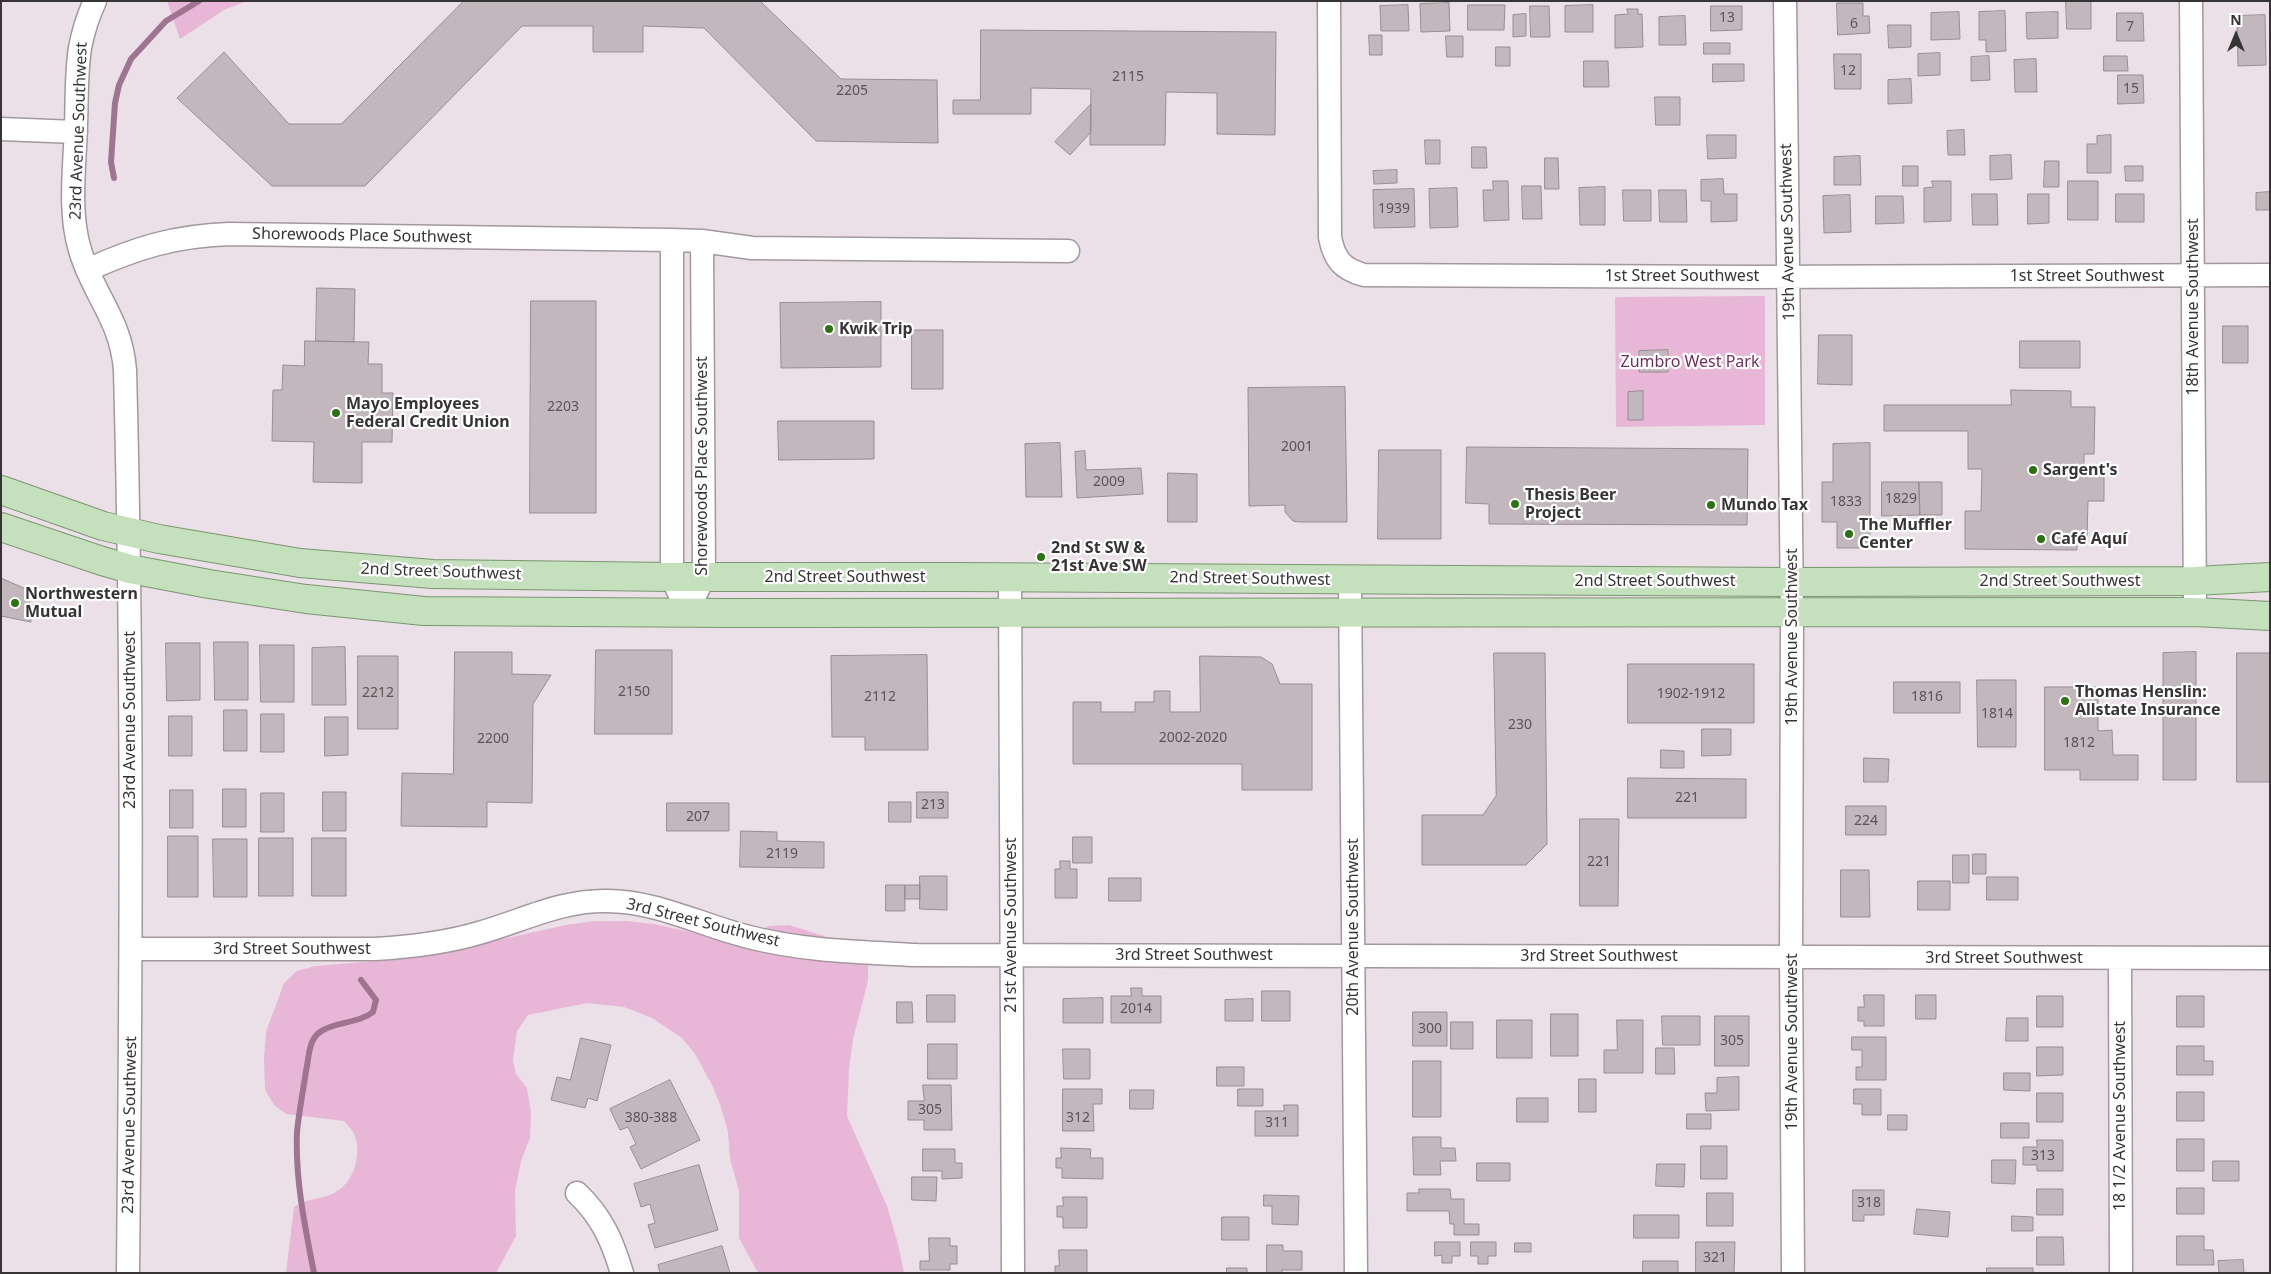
<!DOCTYPE html>
<html>
<head>
<meta charset="utf-8">
<style>
	body { margin:0 }
	#map { position:relative; width:2271px; height:1274px; overflow:hidden; background:#ebe0e7; font-family:"Noto Sans",sans-serif }
	canvas { display:block }
	.frame { position:absolute; inset:0; border:2px solid #383436; pointer-events:none }
	.north { position:absolute; left:2211px; top:10px; width:50px; height:50px; -webkit-text-stroke:4px #fff; paint-order:stroke; rotate:0deg; font-size:14px; font-weight:700; line-height:20px; text-align:center; color:#383436 }
	.north::after { content:''; display:block; margin:auto; width:18px; height:22px; background:#383436; clip-path:polygon(50% 0,100% 100%,50% 72%,0 100%) }
</style>
</head>
<body>
<div id="map">
<canvas width="2271" height="1274"></canvas>
<div class="frame"></div>
<div class="north">N</div>
</div>
<script>
const ctx = document.querySelector('canvas').getContext('2d');
ctx.lineJoin = 'round';
function fill(path, color) { ctx.fillStyle = color; ctx.fill(path, 'evenodd'); }
function strokePath(path, color, width, dash) { ctx.strokeStyle = color; ctx.lineWidth = width; ctx.lineCap = dash ? 'butt' : 'round'; ctx.setLineDash(dash || []); ctx.stroke(path); }
function drawText(font, color, halo, rows, align = 'center') {
  ctx.font = font + ' "Noto Sans",sans-serif'; ctx.lineWidth = 4.5; ctx.setLineDash([]); ctx.textBaseline = 'middle'; ctx.strokeStyle = halo; ctx.fillStyle = color; for (const [text, x, y, turn = 0] of rows) {
    ctx.save(); ctx.translate(x, y); ctx.rotate((+turn || 0) * Math.PI / 180); ctx.textAlign = isNaN(turn) ? turn : align; if (halo) ctx.strokeText(text, 0, 0); ctx.fillText(text, 0, 0); ctx.restore();
  }
}
fill(new Path2D(`
	M167,1H247L224,10L180,39Z
	M1765,296V425L1616,427L1615,297Z
	M594,921H626L654,924L727,940L754,934L769,926L789,925L855,946L868,963V981L853,1039L849,1070L847,1116L887,1206L898,1244L904,1273H758L739,1238V1191L730,1159L728,1132L721,1107L713,1087L695,1054L682,1038L652,1018L624,1007L587,1003L528,1015L517,1031L513,1060L516,1074L527,1088L531,1112L530,1138L521,1161L515,1191L516,1236L496,1273H286L294,1207C310,1197 321,1200 334,1193C353,1184 362,1156 355,1136C353,1130 347,1125 344,1121L286,1114L274,1105L265,1090L264,1058L266,1032L284,983L297,971L315,966L389,960L439,953L566,925Z`), '#e8b6d7');
strokePath(new Path2D(`
	M114,178L111,162L115,103L119,85L131,59L166,21L199,1
	M314,1273C305,1227 295,1179 297,1132C299,1112 303,1091 306,1071C309,1059 308,1040 320,1032C335,1021 358,1024 373,1012L376,1000L361,980`), '#9e7490', 6);
const building = new Path2D(`
	M464,1H760L841,79L937,80L938,143L816,141L704,28L643,26V52H593V26H522L365,186H272L177,98L224,52L289,124H341Z
	M2066,1H2091V29H2067Z
	M1449,3L1450,31L1421,32L1420,4Z
	M1837,3H1863V16H1869L1870,33L1838,35Z
	M1408,5L1409,31H1381L1380,6Z
	M1468,5H1505L1504,30H1468Z
	M1593,5V32H1565V6Z
	M1530,6H1549L1550,37H1531Z
	M1711,6H1742V30L1711,31Z
	M1627,9H1638V14H1642L1643,47L1615,48V15L1628,14Z
	M2005,11L2006,51L1986,52V40H1979V12Z
	M1959,12L1960,39L1931,40V13Z
	M2058,12V38L2027,39L2026,13Z
	M2117,13H2143L2144,41H2117Z
	M1526,14V36L1513,37V15Z
	M2265,15L2266,65L2238,66L2237,16Z
	M1685,16L1686,45H1659V17Z
	M1888,25H1911V47L1889,48Z
	M981,30L1276,32L1275,135L1217,134V93L1166,92L1165,145H1090L1091,89L1031,88V114H953V100H980Z
	M1369,35H1382V55H1370Z
	M1446,36H1463V57H1447Z
	M1704,43H1730V54H1704Z
	M1496,47H1510V66H1496Z
	M1940,53V75L1918,76V54Z
	M1834,54H1861V89H1835Z
	M1989,56L1990,80L1971,81V57Z
	M2104,56H2127L2128,71H2104Z
	M2036,59L2037,92H2015L2014,60Z
	M1584,61H1608L1609,87H1584Z
	M1713,64H1744V81L1713,82Z
	M2118,75H2143L2144,103L2118,104Z
	M1911,79L1912,103L1888,104V80Z
	M1655,97H1680V125H1656Z
	M1091,104V132L1070,155L1055,142Z
	M1964,130L1965,155H1948L1947,131Z
	M1707,135H1736V158L1708,159Z
	M2111,135V173H2087V144H2097V136Z
	M1425,140H1440V164H1426Z
	M1472,147H1486L1487,168H1472Z
	M2011,155L2012,179L1990,180V156Z
	M1860,156L1861,185H1834V157Z
	M1545,158H1558L1559,189H1545Z
	M2045,161H2059V187H2044Z
	M1903,166H1918V186H1903Z
	M2125,166H2143V181H2126Z
	M1397,170V183L1374,184L1373,171Z
	M1723,179L1724,194H1737V221L1711,222V201H1701V180Z
	M1493,181H1508L1509,220L1484,221L1483,190H1493Z
	M1932,181H1951V221L1924,222V188L1933,187Z
	M2068,181H2098V220H2068Z
	M1522,186H1541L1542,219H1523Z
	M1605,187V225H1580L1579,188Z
	M1457,188L1458,227L1430,228L1429,189Z
	M1414,189L1415,227L1374,228L1373,190Z
	M1623,190H1651V221H1624Z
	M1659,190H1686L1687,222H1660Z
	M2270,192V210H2256V193Z
	M1972,194H1997L1998,225H1973Z
	M2028,194H2049V223L2028,224Z
	M2116,194H2144V222H2116Z
	M1850,195L1851,232L1824,233L1823,196Z
	M1876,196H1903L1904,223L1876,224Z
	M317,288L355,289L354,342L316,341Z
	M531,301H596V513H530Z
	M881,302V367L781,368L780,303Z
	M2223,326H2248V363H2223Z
	M912,330H943V389H912Z
	M1819,335H1852V385L1818,384Z
	M305,341L369,342L368,364H382V393H393L392,442H362V483L313,482L314,442L272,441L273,390H282L283,365L304,366Z
	M2020,341H2080V368H2020Z
	M1668,350V372H1639V351Z
	M1345,387L1347,522H1299L1293,521L1285,512V505L1249,506L1248,388Z
	M2011,390L2071,391V407H2095L2094,454H2084V471L2104,472V501H2088L2087,538H2077V550L1965,549V511H1981L1982,469H1968V431H1884V405H2011Z
	M1643,391V420H1628V392Z
	M778,421H874V459L779,460Z
	M1060,443L1062,497H1026L1025,444Z
	M1870,443V548H1837V522H1822V482H1833V444Z
	M1467,447L1748,449L1747,525L1489,524V504L1466,503Z
	M1379,450H1441V539H1378Z
	M1085,451L1086,470L1141,468L1143,494L1077,498L1075,452Z
	M1168,473L1197,474V522H1168Z
	M1882,482H1919L1920,515L1882,516Z
	M1919,482H1942V515H1920Z
	M1,578L28,590L31,622L1,616Z
	M214,642H248V700H215Z
	M166,643H200V700L167,701Z
	M260,645H294V702H261Z
	M345,647L346,705H312V648Z
	M596,650H672V734H595Z
	M455,652H512V674L551,675L533,704L532,803L487,802V827L401,826L402,773L453,774Z
	M2196,652V780H2163V653Z
	M1494,653H1545L1547,844L1526,865H1422V815H1483L1496,796Z
	M2237,653H2270V782H2237Z
	M927,655L928,750H865V737H832L831,656Z
	M358,656H398V729H358Z
	M1200,656L1261,657L1272,664L1280,684H1312V790H1242V764H1073V702H1101V712H1135V702H1154V691H1170V712H1200Z
	M1628,664H1754V723H1628Z
	M1977,680H2016V747H1978Z
	M1894,682H1960V713H1894Z
	M2045,687H2098V731L2112,730L2113,755H2138V780H2080V770H2045Z
	M224,710H247V751H224Z
	M261,714H284V752H261Z
	M169,716H192V756H169Z
	M325,717H348V755L325,756Z
	M1702,729H1731V755L1702,756Z
	M1661,750L1684,751V768H1661Z
	M1864,758L1889,759L1888,782H1864Z
	M1628,778L1746,779V818H1628Z
	M223,789H246V827H223Z
	M170,790H193V828H170Z
	M323,792H346V831H323Z
	M917,792H948V818H917Z
	M261,793H284V832H261Z
	M889,802H911V822H889Z
	M667,803H729V831H667Z
	M1846,806H1886V835H1846Z
	M1580,819H1619L1618,906H1580Z
	M741,831L777,832V841L824,842V868L740,867Z
	M168,836H198V897H168Z
	M1073,837H1092V863H1073Z
	M259,838H293V896H259Z
	M312,838H346V896H312Z
	M213,839H247V897H214Z
	M1973,854H1986V874H1973Z
	M1953,855H1969V883H1953Z
	M1060,861H1070V869H1077V898H1055V869H1060Z
	M1841,870H1869L1870,917H1841Z
	M920,876H947V910L920,909Z
	M1987,877H2018V900H1987Z
	M1109,878H1141V901H1109Z
	M1918,881H1950V910H1918Z
	M886,885H905V911H886Z
	M905,885H920V899H905Z
	M1131,988H1142V996H1161V1023H1111V996H1131Z
	M1262,991H1290V1021H1262Z
	M927,995H955V1022H927Z
	M1864,995H1884V1026H1864V1021H1858V1007H1864Z
	M1916,995H1936V1019H1916Z
	M2037,996H2063V1027H2037Z
	M2177,996H2204V1027H2177Z
	M1103,998V1023H1063V999Z
	M1253,999V1021H1225V1000Z
	M897,1002H912L913,1023H897Z
	M1413,1012H1447V1046H1413Z
	M1551,1014H1578V1056H1551Z
	M1662,1016H1700V1045H1663Z
	M1715,1016H1749V1066H1715Z
	M2007,1018H2028V1041H2006Z
	M1497,1020H1532V1058H1497Z
	M1617,1020H1643V1073H1604V1050H1617Z
	M1451,1022H1473V1049H1451Z
	M1852,1037H1886V1080H1856V1067H1862V1050H1852Z
	M581,1038L611,1045L597,1101L588,1098L585,1108L551,1100L557,1077L570,1080Z
	M928,1044H957V1079H928Z
	M2177,1046H2204V1061H2213V1075H2177Z
	M2037,1047H2063V1075L2037,1076Z
	M1656,1048H1674L1675,1074H1656Z
	M1063,1049H1090V1079H1064Z
	M1413,1061H1441V1117H1413Z
	M1217,1067H1244V1086H1217Z
	M2004,1073H2030V1091L2004,1090Z
	M1739,1077V1110L1706,1111L1705,1093H1717V1078Z
	M1579,1079H1596V1112H1579Z
	M670,1080L700,1140L641,1169L630,1147L636,1144L628,1127L620,1130L610,1109Z
	M923,1085H951L952,1130H924V1120H908V1101H924Z
	M1063,1089H1102V1104H1093L1094,1131H1063Z
	M1238,1089H1263V1106H1238Z
	M1854,1089H1881V1115H1862V1104H1854Z
	M1130,1090H1154L1153,1109H1130Z
	M2177,1092H2204V1121H2177Z
	M2037,1093H2063V1122H2037Z
	M1517,1098H1548V1122H1517Z
	M1284,1105H1298V1136H1255V1111H1284Z
	M1687,1114H1711V1129H1687Z
	M1888,1115H1907V1130H1888Z
	M2001,1123H2029V1138H2001Z
	M1413,1137H1441V1148H1455L1456,1161H1440L1441,1175H1414Z
	M2177,1139H2204V1171H2177Z
	M2037,1140H2063V1171H2037V1165H2023V1147H2037Z
	M1701,1146H1727V1179H1701Z
	M1061,1148L1091,1149L1090,1158H1103V1179L1062,1178V1168H1056V1158H1061Z
	M923,1149H955V1163H962V1178L942,1179V1171H923Z
	M1992,1160H2016L2015,1184L1992,1183Z
	M2213,1161H2239V1181H2213Z
	M1477,1163H1510V1181H1477Z
	M1657,1164H1685L1684,1187L1656,1186Z
	M699,1165L718,1230L655,1248L648,1225L655,1223L650,1204L641,1207L634,1184Z
	M912,1177H937L936,1201L912,1200Z
	M2177,1188H2204V1214H2177Z
	M1419,1189H1450L1451,1199H1464V1224H1479V1235H1454V1224H1450L1449,1211H1407V1193H1419Z
	M2037,1189H2063V1215H2037Z
	M1853,1190H1884V1215H1864V1221H1853Z
	M1707,1193H1733V1226H1707Z
	M1264,1195L1299,1196L1298,1225L1272,1224V1206H1264Z
	M1063,1197H1087V1228H1063V1217H1057V1206H1063Z
	M1917,1209L1950,1212L1948,1237L1914,1234Z
	M1634,1215H1679V1238H1634Z
	M2012,1216L2033,1217V1231H2012Z
	M1222,1217H1249V1240H1222Z
	M2177,1236H2204V1250H2213L2214,1265H2177Z
	M2037,1237H2063L2064,1265H2037Z
	M929,1238H950V1246H957V1264H950V1270H920V1261H929Z
	M1435,1242H1460V1256H1452V1263H1442V1255L1435,1256Z
	M1471,1242H1496V1256H1488V1264H1478V1256H1471Z
	M1696,1242H1735L1734,1273H1696Z
	M1515,1243H1531V1252H1515Z
	M1267,1245H1283V1251H1302V1270H1282V1273H1267Z
	M722,1246L730,1273H660L658,1265Z
	M1059,1250H1087V1273H1055V1266H1059Z
	M2243,1260L2244,1273H2219L2218,1261Z
	M1643,1261H1678V1273H1643Z
	M1227,1268H1247V1273H1227Z
	M1987,1268H2033V1273H1987Z`);
fill(building, '#c1b7bd');
strokePath(building, '#978d93', 1);
const minor = new Path2D(`
	M95,1C88,16 83,32 80,48C76,73 77,100 76,125C75,165 68,211 80,250C93,295 121,319 125,370C133,671 131,972 128,1273
	M1329,1L1330,237C1334,259 1342,269 1364,275L1752,277L2270,275
	M1785,1L1792,613L1791,958L1793,1273
	M2191,1L2195,612
	M1,129L76,132
	M672,240V577L687,612
	M87,270C136,248 174,236 229,234L672,240L702,241L752,248L1068,251
	M1010,577L1013,1273
	M1350,580L1356,1273
	M687,612L704,577L702,241
	M131,949H375C410,947 445,943 479,933C522,921 561,900 607,901C655,901 699,924 745,936C801,951 860,952 917,955L2270,958
	M2120,958L2121,1273
	M577,1193C602,1217 612,1240 622,1273`);
const major = new Path2D(`
	M1,490L103,526L159,539L300,563L433,574L672,577H959L1792,582L2195,581L2270,577
	M1,527L102,561L130,569L209,584L306,599L424,611L729,613L2195,612L2270,616`);
strokePath(minor, '#a2989e', 25);
strokePath(major, '#7a9770', 30);
strokePath(minor, '#fff', 22);
strokePath(major, '#c4e0bc', 28);
for (const [x, y, r, color] of [
	[829,329,5,"#2d7212"],
	[336,413,5,"#2d7212"],
	[2033,470,5,"#2d7212"],
	[1515,504,5,"#2d7212"],
	[1711,505,5,"#2d7212"],
	[1849,534,5,"#2d7212"],
	[2041,539,5,"#2d7212"],
	[1041,557,5,"#2d7212"],
	[15,603,5,"#2d7212"],
	[2065,701,5,"#2d7212"]
]) { const dot = new Path2D(); dot.arc(x, y, r, 0, 2 * Math.PI); ctx.fillStyle = color; ctx.fill(dot); strokePath(dot, '#fff', 2); }
drawText('14px', '#5a5558', null, [
	["13",1727,18],
	["6",1854,24],
	["7",2130,27],
	["12",1848,71],
	["2115",1128,77],
	["15",2131,89],
	["2205",852,91],
	["1939",1394,209],
	["2203",563,407],
	["2001",1297,447],
	["2009",1109,482],
	["1829",1901,499],
	["1833",1846,502],
	["2150",634,692],
	["2212",378,693],
	["1902-1912",1691,694],
	["2112",880,697],
	["1816",1927,697],
	["1814",1997,714],
	["230",1520,725],
	["2002-2020",1193,738],
	["2200",493,739],
	["1812",2079,743],
	["221",1687,798],
	["213",933,805],
	["207",698,817],
	["224",1866,821],
	["2119",782,854],
	["221",1599,862],
	["2014",1136,1009],
	["300",1430,1029],
	["305",1732,1041],
	["305",930,1110],
	["380-388",651,1118],
	["312",1078,1118],
	["311",1277,1123],
	["313",2043,1156],
	["318",1869,1203],
	["321",1715,1258]
]);
drawText('16px', '#383436', '#fff', [
	["23rd Avenue Southwest",79,131,-88],
	["19th Avenue Southwest",1788,232,-91],
	["Shorewoods Place Southwest",362,236,1],
	["1st Street Southwest",1682,276],
	["1st Street Southwest",2087,276],
	["18th Avenue Southwest",2193,307,-90],
	["Shorewoods Place Southwest",702,466,-90],
	["2nd Street Southwest",441,572,2],
	["2nd Street Southwest",845,577],
	["2nd Street Southwest",1250,579,1],
	["2nd Street Southwest",1655,581],
	["2nd Street Southwest",2060,581],
	["19th Avenue Southwest",1792,637,-90],
	["23rd Avenue Southwest",130,720,-90],
	["3rd Street Southwest",703,923,14],
	["21st Avenue Southwest",1011,925,-90],
	["20th Avenue Southwest",1353,927,-90],
	["3rd Street Southwest",292,949],
	["3rd Street Southwest",1194,955],
	["3rd Street Southwest",1599,956],
	["3rd Street Southwest",2004,958],
	["19th Avenue Southwest",1792,1042,-90],
	["18 1/2 Avenue Southwest",2120,1116,-90],
	["23rd Avenue Southwest",130,1125,-89]
]);
drawText('bold 16px', '#383436', '#fff', [
	["Kwik Trip",839,329],
	["Mayo Employees",346,404],
	["Federal Credit Union",346,422],
	["Sargent's",2043,470],
	["Thesis Beer",1525,495],
	["Project",1525,513],
	["Mundo Tax",1721,505],
	["The Muffler",1859,525],
	["Center",1859,543],
	["Café Aquí",2051,539],
	["2nd St SW &",1051,548],
	["21st Ave SW",1051,566],
	["Northwestern",25,594],
	["Mutual",25,612],
	["Thomas Henslin:",2075,692],
	["Allstate Insurance",2075,710]
], 'left');
drawText('16px', '#732e60', '#fff', [
	["Zumbro West Park",1690,362]
]);
</script>
</body>
</html>
